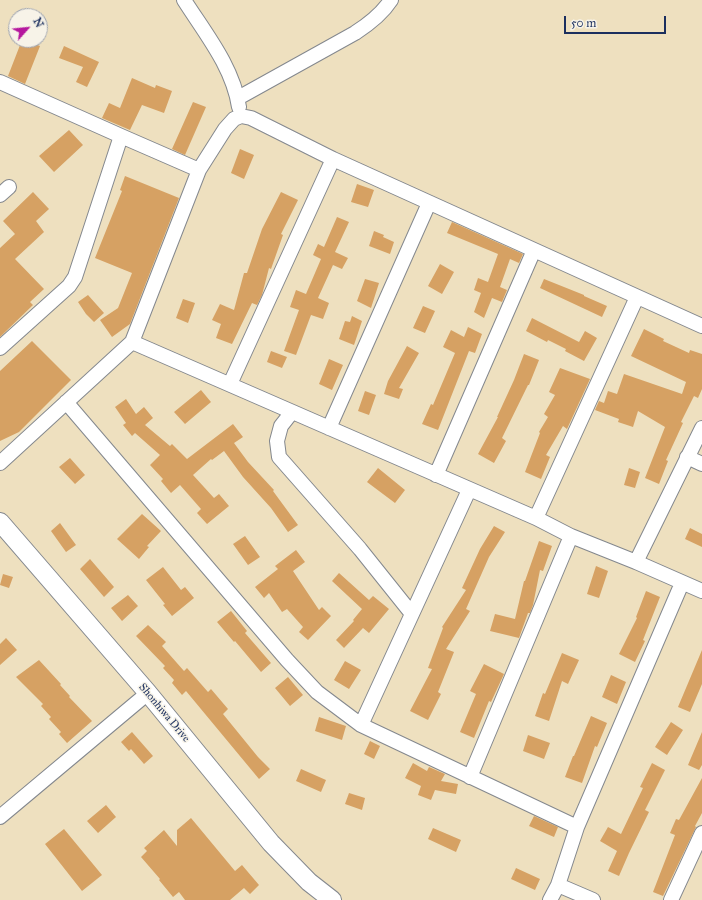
<!DOCTYPE html>
<html>
<head>
<meta charset="utf-8">
<style>
	body { margin:0 }
	#map { position:relative; width:702px; height:900px; overflow:hidden; background:#eee0bf; font-family:"IM FELL Great Primer",serif }
	canvas { display:block }
	.north { position:absolute; left:8px; top:8px; width:40px; height:40px; box-sizing:border-box; background:#f7f3e8; border:1px solid #9fa5b1; border-radius:50%; rotate:63deg; font-size:11px; font-weight:700; line-height:16px; text-align:center; color:#1b2f5e }
	.north::after { content:''; display:block; margin:auto; width:14px; height:18px; background:#b5179e; clip-path:polygon(50% 0,100% 100%,50% 72%,0 100%) }
	.scale { position:absolute; left:564px; top:16px; width:102px; height:18px; box-sizing:border-box; border:2px solid #1b2f5e; border-top:0; padding-left:5px; font-size:12px; line-height:14px; white-space:nowrap; color:#1b2f5e; -webkit-text-stroke:3px #f7f3e8; paint-order:stroke }
</style>
</head>
<body>
<div id="map">
<canvas width="702" height="900"></canvas>
<div class="north">N</div>
<div class="scale">50 m</div>
</div>
<script>
const ctx = document.querySelector('canvas').getContext('2d');
ctx.lineJoin = 'round';
function fill(path, color) { ctx.fillStyle = color; ctx.fill(path, 'evenodd'); }
function strokePath(path, color, width, dash) { ctx.strokeStyle = color; ctx.lineWidth = width; ctx.lineCap = dash ? 'butt' : 'round'; ctx.setLineDash(dash || []); ctx.stroke(path); }
function drawText(font, color, halo, rows, align = 'center') {
  ctx.font = font + ' "IM FELL Great Primer",serif'; ctx.lineWidth = 3; ctx.setLineDash([]); ctx.textBaseline = 'middle'; ctx.strokeStyle = halo; ctx.fillStyle = color; for (const [text, x, y, turn = 0] of rows) {
    ctx.save(); ctx.translate(x, y); ctx.rotate((+turn || 0) * Math.PI / 180); ctx.textAlign = isNaN(turn) ? turn : align; if (halo) ctx.strokeText(text, 0, 0); ctx.fillText(text, 0, 0); ctx.restore();
  }
}
fill(new Path2D(`
	M22,40H25L40,46L25,84L8,76Z
	M64,46L99,62L87,87L76,82L83,67L59,58Z
	M132,78L155,88L156,85L172,91L164,113L142,105L130,130L102,118L109,103L120,108Z
	M193,102L206,107L185,155L172,149Z
	M69,130L83,145L54,172L39,156Z
	M240,149L254,155L244,179L231,173Z
	M125,176L179,198L130,324L112,337L100,320L118,308L132,273L95,258L122,191L120,190Z
	M357,184L374,190L368,207L351,202Z
	M33,192L49,209L36,221L44,232L15,259L44,289L30,302L33,305L0,337V248L15,234L3,221Z
	M281,192L298,200L281,234L283,235L271,269L269,268L262,295L257,305L252,303L232,344L216,338L221,324L212,320L220,304L234,310L244,273H247L262,229Z
	M337,217L349,222L335,252L348,258L342,269L333,265L318,298L329,303L323,319L311,315L296,355L284,351L299,310L290,307L296,290L306,294L321,259L313,255L318,244L324,247Z
	M452,222L523,254L519,263L510,259L500,287L507,290L502,302L492,298L484,318L474,312L481,293L474,290L478,278L488,282L498,254L447,233Z
	M374,231L384,235L383,237L394,242L390,254L369,246Z
	M440,264L454,272L442,294L428,286Z
	M365,279L379,283L371,308L357,301Z
	M544,279L584,295V296L607,306L602,317L540,288Z
	M88,295L104,313L94,322L86,314L78,302Z
	M183,299L195,303L188,323L176,318Z
	M423,306L435,311L425,333L413,328Z
	M352,316L362,321L354,345L339,339L345,321L350,322Z
	M532,318L579,342L585,331L597,338L584,361L565,351L566,349L548,340L547,342L526,331Z
	M468,327L482,334L475,353L469,351L438,430L422,424L431,404L433,405L455,353L443,347L451,330L464,337Z
	M644,329L664,339L663,341L689,353L690,350L702,354V389L698,398L694,396L681,422L683,423L666,460L668,461L659,484L645,478L665,427L638,411L633,427L618,422L619,419L595,410L599,401L604,403L608,391L617,394L624,374L682,394L686,382L631,356Z
	M32,341L71,380L19,432L0,441V371Z
	M407,346L419,353L399,388L403,389L399,399L384,394L388,381Z
	M271,351L287,357L282,368L267,362Z
	M524,354L539,360L529,385H528L502,438L506,441L494,463L478,454L498,417H497L514,380Z
	M329,359L343,365L332,390L319,384Z
	M560,368L590,379L567,429L563,426L546,455L550,457L541,479L525,472L540,433L539,432L548,417L544,414L555,395L549,392Z
	M201,390L211,402L185,424L174,412Z
	M365,391L376,395L369,415L358,411Z
	M126,399L136,414L144,407L153,418L145,425L170,446L172,444L187,459L233,424L243,437L234,443L248,462L274,490L273,491L298,525L288,532L271,508L243,477L224,451L212,460L211,459L193,475L214,498L219,494L229,506L207,524L197,513L201,509L180,485L171,493L161,481L163,479L150,465L160,455L135,433L132,436L123,425L126,423L115,407Z
	M70,458L85,475L75,484L59,467Z
	M378,468L405,490L395,503L367,482Z
	M629,468L640,472L635,488L624,485Z
	M142,514L161,531L147,546L149,547L139,559L117,539Z
	M60,523L76,545L66,552L51,531Z
	M494,526L505,532L489,557L466,609L470,611L446,649L454,652L438,692L441,694L428,720L410,711L432,669L428,668L443,628L442,627L466,590L462,588L480,549Z
	M690,528L702,534V547L685,539Z
	M245,536L260,557L248,565L233,544Z
	M539,541L552,546L543,571L540,570L533,605L530,613H528L519,638L490,631L495,614L515,619L524,581H525Z
	M296,550L305,562L293,571L319,610L322,607L331,616L308,640L299,632L303,627L287,609L282,612L269,593L264,598L255,587L278,569L275,566Z
	M90,559L114,587L104,597L80,569Z
	M596,566L608,571L599,598L587,594Z
	M163,567L181,590L185,587L194,598L172,616L163,605L165,604L146,580Z
	M339,573L369,600L373,596L389,609L369,633L363,628L344,648L336,640L354,621L353,620L362,609L332,581Z
	M3,574L13,577L9,588L0,585Z
	M646,591L660,597L643,640L645,641L635,662L619,654L637,618L636,617Z
	M128,595L138,606L122,621L111,608Z
	M231,611L247,631L245,633L271,663L261,672L235,641L234,642L217,622Z
	M148,625L166,642L162,646L184,671L187,668L208,692L211,689L228,709L223,714L258,757L270,769L259,779L186,691L182,695L172,683L174,680L163,668L165,666L136,636Z
	M6,638L17,650L0,665V644Z
	M702,650V684L690,712L678,707Z
	M562,653L579,660L568,684L562,681L549,721L535,716L543,693L545,694Z
	M39,660L61,684L60,685L70,696L69,697L92,721L67,743L59,734L61,732L49,719L51,717L41,706L43,704L16,677Z
	M345,661L361,670L349,689L334,680Z
	M484,664L504,674L491,702L489,701L474,738L460,732L476,694L470,691Z
	M611,675L626,682L617,704L602,697Z
	M288,677L303,695L290,706L275,688Z
	M591,716L607,723L597,747L595,746L582,783L565,777L573,756H574Z
	M319,717L346,726L342,740L315,731Z
	M671,722L683,730L667,755L655,747Z
	M132,732L153,756L144,764L131,749L129,751L121,742Z
	M702,732V765L699,770L688,765Z
	M528,735L550,743L544,759L523,751Z
	M370,741L380,746L374,759L364,754Z
	M413,763L427,771L429,767L445,774L441,781L458,784L456,794L435,790L431,800L418,795L421,786L405,778Z
	M652,763L665,770L645,810L649,812L629,853L619,876L608,871L617,851L600,841L608,827L621,834L643,788L640,787Z
	M301,769L326,780L321,792L296,781Z
	M702,778V813L695,826L696,827L663,896L653,892L675,835L670,833L676,819L679,820Z
	M349,793L365,798L362,810L345,804Z
	M106,805L116,817L98,833L87,821Z
	M534,816L558,827L554,837L529,826Z
	M191,818L235,871L242,865L259,885L250,894L244,888L230,900H185L179,892L173,897L159,880L160,879L141,857L147,851L144,848L164,830L177,846V830Z
	M433,828L461,840L456,852L428,839Z
	M64,829L102,875L82,891L45,844Z
	M516,868L540,879L535,890L511,879Z`), '#d6a163');
const minor = new Path2D(`
	M184,0C205,33 233,67 239,107
	M0,82L121,136L199,170
	M238,98L355,33C369,24 382,14 391,0
	M0,195L9,187
	M132,342L199,170L225,129L234,119L241,116L251,118L333,159L702,326
	M0,348L69,286L75,277L121,136
	M230,384L333,159
	M66,402L287,660L317,692L361,725L577,827
	M292,412L281,426L277,441L279,457L360,549L412,614
	M329,428L429,203
	M687,457L702,464
	M0,463L132,342L536,518L571,536L636,562L702,591
	M436,475L534,250
	M536,518L637,297
	M636,562L702,428
	M361,725L469,490
	M470,777L571,536
	M0,817L148,693
	M558,885L593,900
	M550,900L558,885L577,827L682,583
	M671,900L702,833`);
const tertiary = new Path2D(`
	M0,522L148,693L271,843L309,882L332,900`);
strokePath(minor, '#84888e', 16);
strokePath(tertiary, '#84888e', 20);
strokePath(minor, '#fff', 14);
strokePath(tertiary, '#fff', 18);
drawText('11px', '#1b2f5e', '#f7f3e8', [
	["Shonhiwa Drive",164,713,50]
]);
</script>
</body>
</html>
